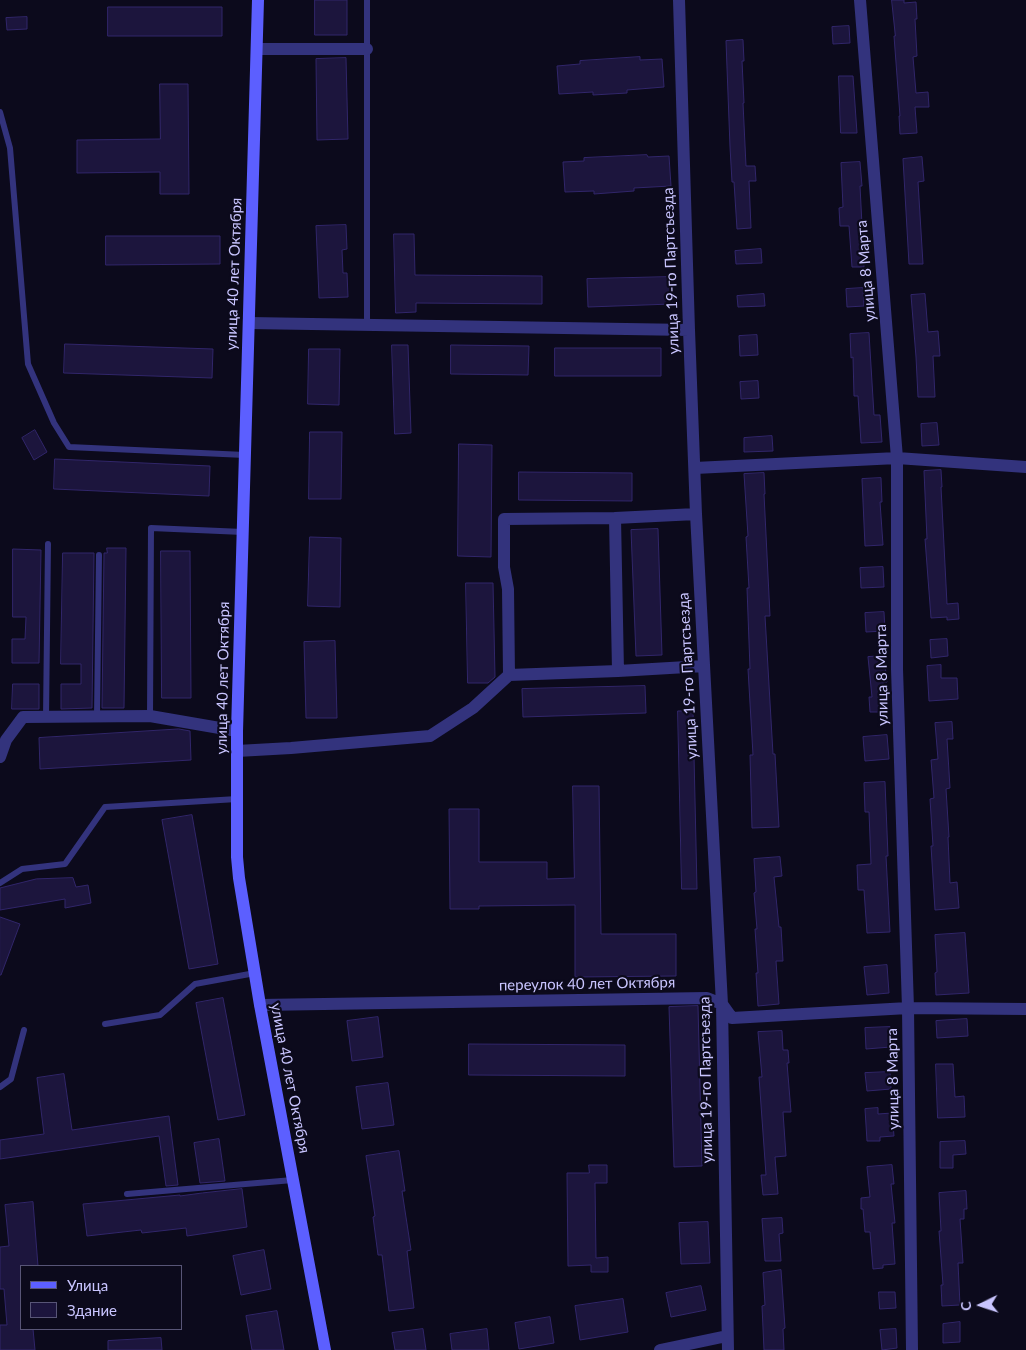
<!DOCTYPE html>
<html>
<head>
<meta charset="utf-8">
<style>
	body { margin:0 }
	#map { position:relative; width:1026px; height:1350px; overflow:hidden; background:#0c0a1c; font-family:Lato,sans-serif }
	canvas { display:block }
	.legend { position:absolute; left:20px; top:1265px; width:162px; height:65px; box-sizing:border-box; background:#0c0a1c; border:1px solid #585577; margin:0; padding:6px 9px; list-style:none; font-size:15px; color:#c9c5ff }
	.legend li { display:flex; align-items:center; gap:10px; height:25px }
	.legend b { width:25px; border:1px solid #585577 }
	.north { position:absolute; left:956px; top:1280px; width:50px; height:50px; -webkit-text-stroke:4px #0c0a1c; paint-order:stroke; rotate:266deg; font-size:14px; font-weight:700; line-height:20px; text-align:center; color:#c9c5ff }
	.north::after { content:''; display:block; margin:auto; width:18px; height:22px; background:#c9c5ff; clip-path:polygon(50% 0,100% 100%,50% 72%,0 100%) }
</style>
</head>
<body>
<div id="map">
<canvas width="1026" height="1350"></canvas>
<ul class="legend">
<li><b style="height:6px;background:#5c5fff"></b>Улица</li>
<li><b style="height:14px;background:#1c153d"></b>Здание</li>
</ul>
<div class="north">С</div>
</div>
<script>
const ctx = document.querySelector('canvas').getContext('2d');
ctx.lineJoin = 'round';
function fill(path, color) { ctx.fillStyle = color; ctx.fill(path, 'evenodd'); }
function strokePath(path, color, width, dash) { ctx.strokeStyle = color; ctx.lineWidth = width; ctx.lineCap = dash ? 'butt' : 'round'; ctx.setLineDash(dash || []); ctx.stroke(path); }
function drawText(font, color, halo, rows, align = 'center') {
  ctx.font = font + ' Lato,sans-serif'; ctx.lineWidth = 4.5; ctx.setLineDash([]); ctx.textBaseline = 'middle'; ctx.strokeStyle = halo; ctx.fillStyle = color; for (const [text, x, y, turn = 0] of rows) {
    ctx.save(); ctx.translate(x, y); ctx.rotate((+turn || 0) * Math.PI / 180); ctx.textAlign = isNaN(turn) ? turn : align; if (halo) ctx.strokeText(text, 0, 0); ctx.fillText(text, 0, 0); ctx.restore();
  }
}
const building = new Path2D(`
	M315,0H347V35H315Z
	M892,0H904V3L916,2L917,19H915L917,56L913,57L916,93L928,92L929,107H915L917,133L900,134L899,116H900L894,36H895Z
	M108,7H222V36H108Z
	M27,17V29L7,30L6,18Z
	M849,26L850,43L833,44L832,27Z
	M743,40L744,61H742L744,103H743L746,166H755L756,181H749L751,228L737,229L734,182H732L730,147L726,41Z
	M640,57V60L662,59L664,87L627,90V93L593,95V92L559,94L557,66L580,64V61Z
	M346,58L348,139L317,140L316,59Z
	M839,76H853L857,133H841Z
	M160,84H188L189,194H160V172L77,173V140L160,139Z
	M647,155L648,157L669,156L671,186L634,188V191L594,194V191L565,192L563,162L584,161V158Z
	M922,157L924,181L918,182L923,264H909L903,159Z
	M860,162L862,186H860L862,225H861L864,267H852L849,226H840L839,208L843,207L841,163Z
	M346,225L347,249L342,250L343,273H347L348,297L319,298L316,226Z
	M394,234H414L415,275L542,276V304L416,303V312L396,313Z
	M106,236H220V264L106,265Z
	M761,249L762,263L736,264L735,251Z
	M671,277L672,304L588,307L587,279Z
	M863,288L864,306L847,307L846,289Z
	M764,294L765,306L738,307L737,296Z
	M925,294L928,332L938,331L940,356H933L935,397H918L916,357L911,295Z
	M869,333L874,415H880L882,442L861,443L858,396H854L853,357L851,358L850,334Z
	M757,335L758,355L740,356L739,336Z
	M65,344L213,349L212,378L64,373Z
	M392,345H408L411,433L395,434Z
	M451,345L529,346L528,375L451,374Z
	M555,348H661V376H555Z
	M309,349H340L339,405L308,404Z
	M758,381L759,398L741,399L740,382Z
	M937,423L939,445L922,446L921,424Z
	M35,430L47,452L34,460L22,438Z
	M310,432H342L341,499H309Z
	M772,436L773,451L744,452V438Z
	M459,444L492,445L491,557L458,556Z
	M55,459L210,466L209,496L54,489Z
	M941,470L942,487H941L947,604L958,603L959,619L947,620V617L931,618L925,539H927L924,471Z
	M519,472L632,473V501L519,500Z
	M764,473L765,494H764L770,616H765L773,754H775L779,827L752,828L750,755H753L748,669H750L747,588H749L746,537L748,536L744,474Z
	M881,478L882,502H880L883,545L865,546L862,479Z
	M658,529L662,655L636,656L631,530Z
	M310,537L341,538L340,607L308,606Z
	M107,548H126L124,708H102L104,553H107Z
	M13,549L41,550L39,663H12V639H25L26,617H13Z
	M161,551H190L191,698H162Z
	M63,553H94L92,708L61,709V684H81V664H61Z
	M883,567L884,587L861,588L860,568Z
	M466,583H493L495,677L488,683H468Z
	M884,612L885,631L866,632L865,613Z
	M947,639L948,656L931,658L930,640Z
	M335,641L337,718H306L304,642Z
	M884,656L887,682H883L884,712H870L869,697H872L868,657Z
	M941,665V678H957L958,699L929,701L927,666Z
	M13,684H39V709H12Z
	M645,686L646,713L523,717L522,689Z
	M678,711H693L697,889H682Z
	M952,722L953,739H947L950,788L946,789L949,837H948L950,883L957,882L959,908L935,910L931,846H933L930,799L934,798L931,760L938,759L935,723Z
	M179,729L190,731L191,760L40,769L39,738Z
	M887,735L889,759L865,761L863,737Z
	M885,782L888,856H886L890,932L867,933L864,890H858L857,865L871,864L869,812H865L864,783Z
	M573,786H599L601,934H676V976L575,977V905L479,906V909H450L449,809H479V862H547V879L574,878Z
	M192,815L218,964L189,969L162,820Z
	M780,857L782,876L774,877L779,927H781L783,961H776L779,1004L758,1006L756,973H758L755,929H757L754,893L756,892L754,859Z
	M73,878L76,887L88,885L91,903L65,908V899L0,910V888L36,879Z
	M0,917L20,924L1,975H0Z
	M965,933L969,993L936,995L935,973L937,972L935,935Z
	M887,965L889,993L867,995L864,967Z
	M223,998L245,1115L218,1120L196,1003Z
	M698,1006L702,1166L674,1167L669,1007Z
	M378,1017L383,1057L352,1061L347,1021Z
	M967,1019L968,1036L937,1038L936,1021Z
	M890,1027L891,1047L866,1049L865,1028Z
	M782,1031L783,1050H788L789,1063H787L791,1112H783L786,1156L775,1157L778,1194L763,1195L761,1175H766L759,1077H762L758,1032Z
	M469,1044L625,1045V1076L469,1075Z
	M936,1064H953L955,1097L964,1096L965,1117L938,1118Z
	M890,1072L891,1089L867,1091L865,1073Z
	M64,1074L72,1130L169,1116L178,1185L166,1186L159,1136L0,1159V1140L44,1134L37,1078Z
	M388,1083L394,1125L362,1129L356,1087Z
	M878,1108V1114L892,1113L894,1136L880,1137V1141H867L865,1109Z
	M219,1139L225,1181L200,1183L194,1143Z
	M965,1141L966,1154L953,1155V1168H940V1142Z
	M399,1151L405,1191H402L411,1250L407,1251L414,1308L389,1311L382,1255H378L373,1217L375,1216L366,1156Z
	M589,1165H607V1183H595L596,1258L608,1257V1272H591V1265L568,1266L567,1173H589Z
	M892,1165L894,1184H891L895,1223H892L895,1264L883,1265V1268L873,1269L870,1232H865L863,1209H861V1198L870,1197L867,1167Z
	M242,1189L247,1227L187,1236L186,1228L142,1233L141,1230L87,1236L83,1204L180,1195V1196L202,1193Z
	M966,1191L967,1209H964V1219H960L963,1263H958L960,1305L942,1306L941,1285H943L939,1231H941L939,1193Z
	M33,1202L38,1266H21V1329H33L35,1350H0V1325H7L4,1289H0V1247L9,1246L5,1205Z
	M782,1218L783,1233L779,1234L781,1261H765L762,1219Z
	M708,1222L710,1263L681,1264L679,1223Z
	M264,1250L271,1289L241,1295L233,1256Z
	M781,1270L785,1328L783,1329L784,1350H764L762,1306L765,1305L763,1273Z
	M701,1286L706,1310L671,1317L666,1293Z
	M879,1292H895L896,1308L880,1309Z
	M623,1299L628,1332L580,1340L575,1306Z
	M277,1311L284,1350H252L246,1316Z
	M550,1317L554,1343L519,1349L515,1323Z
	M960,1322V1342L943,1343V1324Z
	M423,1329L426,1350H395L392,1333Z
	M487,1329L489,1350H452L450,1334Z
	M896,1329L897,1348L882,1350L880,1330Z
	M161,1338L162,1350H108V1341Z`);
fill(building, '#1c153d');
strokePath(building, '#31266a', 1);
strokePath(new Path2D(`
	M0,112L10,148L28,364L54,423L69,447L245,455
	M367,325V0
	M150,716L151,528L243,532
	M46,717L48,544
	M97,717L99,555
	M0,883L22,869L65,864L105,807L237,799
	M105,1024L160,1015L195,984L255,973
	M0,1087L11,1079L24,1030
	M127,1194L293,1180`), '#33337d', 6);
strokePath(new Path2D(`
	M679,0L689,330L696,514L722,1004L728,1350
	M860,0L897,458V669L908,1008L912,1350
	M257,49H367
	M249,323L689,330
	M695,468L897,458L1026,467
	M615,518L696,514
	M618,671L704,666
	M237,751L291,748L430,736L473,708L509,675L618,671L615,518L504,519V567L508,589L509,675
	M0,757L6,740L23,717L150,716L237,731
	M260,1005L707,998L722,1004L732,1018L908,1008L1026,1009
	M660,1350L727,1336`), '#33337d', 12);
strokePath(new Path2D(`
	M258,0L237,731V857L239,878L260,1005L325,1350`), '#5c5fff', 12);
drawText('15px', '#c9c5ff', '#0c0a1c', [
	["улица 19-го Партсъезда",671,271,-92],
	["улица 8 Марта",866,271,-95],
	["улица 40 лет Октября",234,274,-88],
	["улица 8 Марта",882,675,-91],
	["улица 19-го Партсъезда",688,676,-93],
	["улица 40 лет Октября",223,678,-89],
	["переулок 40 лет Октября",587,984,-1],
	["улица 40 лет Октября",290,1078,79],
	["улица 8 Марта",893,1079,-91],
	["улица 19-го Партсъезда",706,1080,-91]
]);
</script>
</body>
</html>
